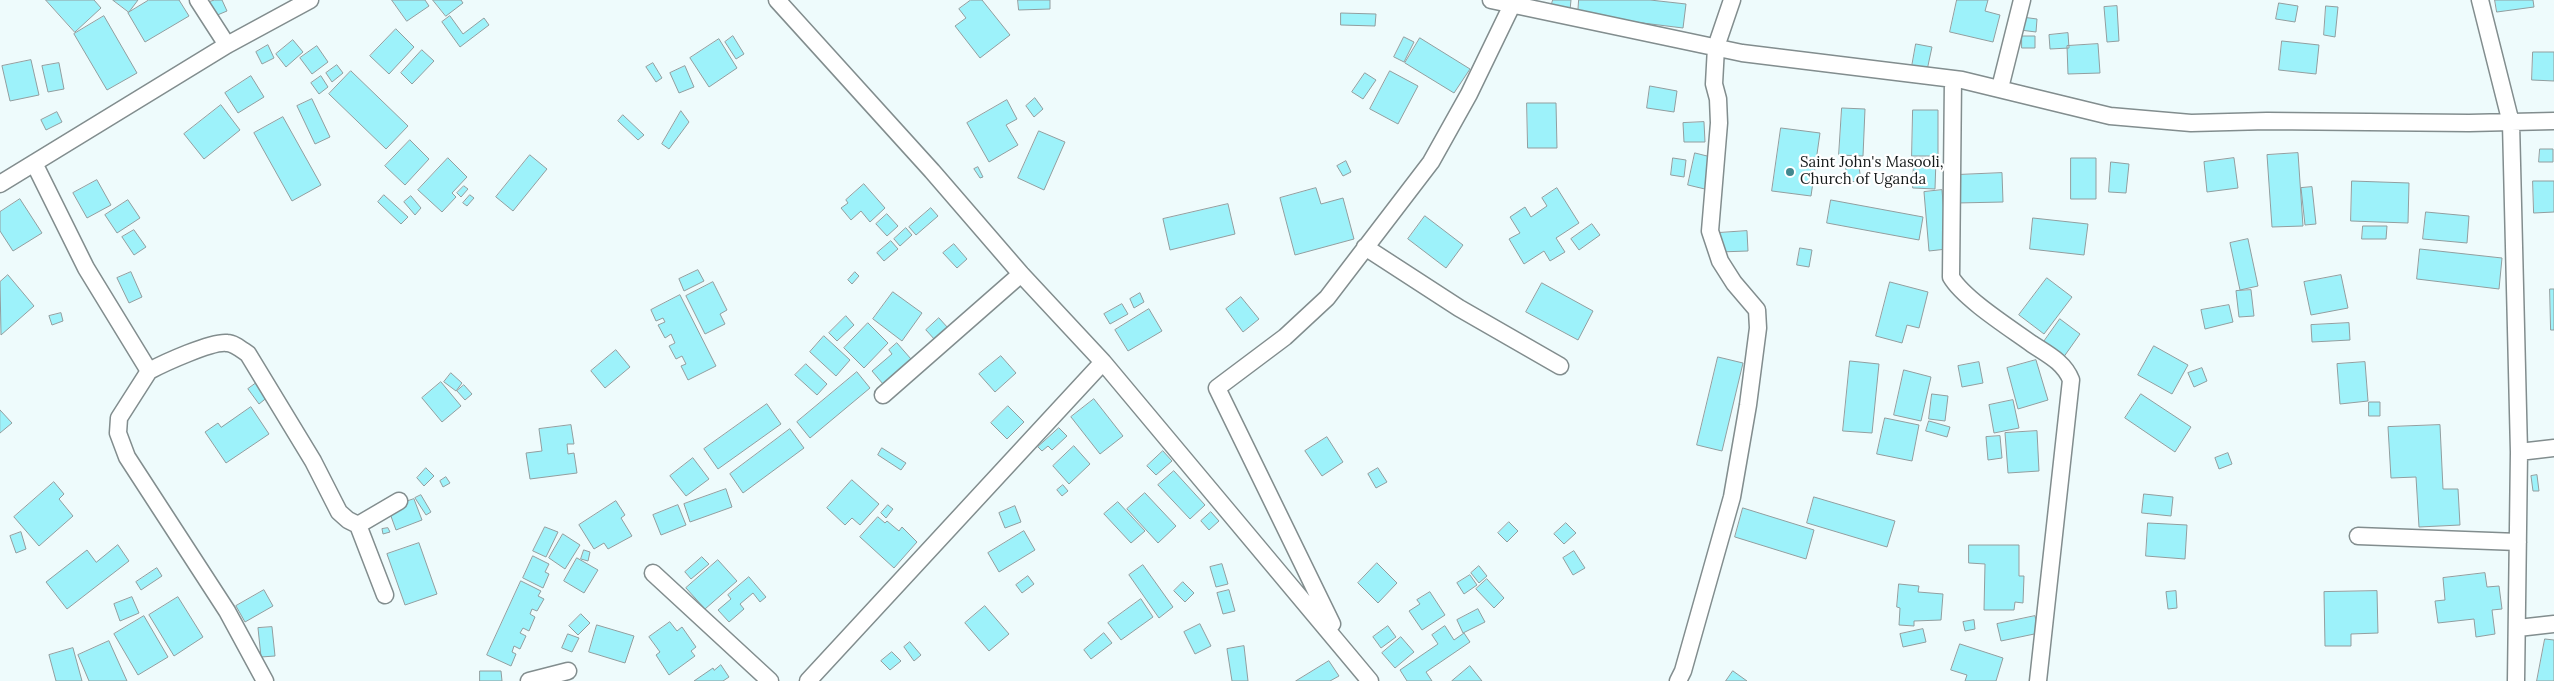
<!DOCTYPE html>
<html>
<head>
<meta charset="utf-8">
<style>
	body { margin:0 }
	canvas { display:block; background:#eefbfc }
</style>
</head>
<body>
<canvas width="2554" height="681"></canvas>
<script>
const ctx = document.querySelector('canvas').getContext('2d');
ctx.lineJoin = 'round';
function fill(path, color) { ctx.fillStyle = color; ctx.fill(path, 'evenodd'); }
function strokePath(path, color, width, dash) { ctx.strokeStyle = color; ctx.lineWidth = width; ctx.lineCap = dash ? 'butt' : 'round'; ctx.setLineDash(dash || []); ctx.stroke(path); }
function drawText(font, color, halo, rows, align = 'center') {
  ctx.font = font + ' Lora,serif'; ctx.lineWidth = 4.5; ctx.setLineDash([]); ctx.textBaseline = 'middle'; ctx.strokeStyle = halo; ctx.fillStyle = color; for (const [text, x, y, turn = 0] of rows) {
    ctx.save(); ctx.translate(x, y); ctx.rotate((+turn || 0) * Math.PI / 180); ctx.textAlign = isNaN(turn) ? turn : align; if (halo) ctx.strokeText(text, 0, 0); ctx.fillText(text, 0, 0); ctx.restore();
  }
}
const building = new Path2D(`
	M46,0H94L101,8L75,32Z
	M113,0H138L129,12Z
	M149,0H179L189,16L145,42L128,13Z
	M215,0H222L227,11L215,16L209,2Z
	M392,0H425L429,6L407,21Z
	M433,0H461L463,3L446,16Z
	M971,0H982L1010,35L980,58L955,26L966,18L959,9Z
	M1018,0H1050V9L1019,10Z
	M1553,0H1571L1570,10L1551,7Z
	M1579,0H1650L1686,4L1683,28L1578,15Z
	M1957,0H1988L1985,11L2000,15L1993,42L1950,32Z
	M2495,0H2533L2534,7L2497,12Z
	M2279,3L2298,6L2295,22L2276,19Z
	M2117,6L2119,41L2107,42L2104,7Z
	M2326,6L2338,7L2335,37L2324,35Z
	M1341,13L1376,14L1375,26L1341,25Z
	M104,16L137,73L107,90L74,34Z
	M450,16L463,34L484,18L489,25L460,47L442,22Z
	M2022,17L2037,19L2036,32L2020,30Z
	M396,29L414,47L389,74L370,56Z
	M2068,33L2069,48L2050,49L2049,35Z
	M733,36L744,54L736,59L725,42Z
	M2022,36H2035V48H2022Z
	M1404,37L1414,42L1404,62L1394,57Z
	M1420,38L1470,69L1454,93L1405,63Z
	M719,39L737,68L709,87L690,58Z
	M293,40L303,52L286,67L276,54Z
	M2282,41L2319,45L2316,74L2279,70Z
	M1916,44L1932,47L1926,75L1911,72Z
	M2098,44L2100,73L2068,74L2067,46Z
	M268,45L274,58L262,64L256,52Z
	M317,46L328,62L312,74L300,58Z
	M422,50L434,61L412,84L401,73Z
	M2533,52H2554V81L2532,80Z
	M31,60L39,95L10,101L2,66Z
	M59,63L64,89L48,92L42,66Z
	M653,63L662,78L656,82L646,67Z
	M337,65L343,73L332,82L326,73Z
	M685,66L694,87L679,93L670,73Z
	M351,71L408,126L386,149L329,94Z
	M1390,71L1418,86L1398,124L1370,109Z
	M1365,73L1376,80L1363,99L1352,92Z
	M251,76L264,97L238,113L225,93Z
	M321,76L328,87L319,94L311,83Z
	M1650,86L1677,91L1674,112L1647,108Z
	M1035,98L1043,109L1034,117L1026,106Z
	M312,99L330,137L315,144L297,106Z
	M1007,100L1017,119L1006,125L1018,145L989,162L967,123Z
	M1527,103H1556L1557,148H1528Z
	M221,105L240,130L204,159L184,134Z
	M1842,108L1865,109L1863,156L1839,155Z
	M1913,110H1938V156H1912Z
	M681,111L689,122L669,149L662,144Z
	M57,112L62,122L46,130L41,120Z
	M623,115L644,135L638,140L618,121Z
	M283,117L321,185L292,201L254,133Z
	M1704,122L1705,142H1684L1683,123Z
	M1781,128L1820,133L1811,196L1772,191Z
	M1039,131L1065,142L1044,190L1018,178Z
	M410,140L429,159L405,185L385,166Z
	M2540,149H2553V162H2539Z
	M1695,153L1715,158L1709,190L1688,185Z
	M2298,153L2303,226L2272,227L2267,155Z
	M530,155L547,169L513,211L496,197Z
	M448,158L467,177L452,193L456,197L442,212L418,190Z
	M1673,158L1686,160L1684,177L1671,175Z
	M1914,158L1936,159L1935,189L1913,188Z
	M2071,158H2096V199H2071Z
	M2234,158L2238,188L2207,192L2204,162Z
	M1858,159L1861,181L1847,182L1845,160Z
	M1346,161L1351,172L1343,176L1337,166Z
	M2111,162L2129,164L2126,193L2109,192Z
	M978,167L983,177L980,178L974,169Z
	M2002,173L2003,202L1957,203L1956,175Z
	M97,180L111,205L87,218L73,193Z
	M2352,181L2409,183L2408,223L2351,221Z
	M2533,181H2554V212L2534,213Z
	M864,184L885,208L870,222L861,211L851,220L841,208L848,203L846,200Z
	M464,186L468,189L461,197L457,193Z
	M2312,187L2316,224L2305,225L2301,188Z
	M1316,188L1321,204L1343,198L1354,239L1295,255L1280,198Z
	M1557,188L1579,223L1556,238L1565,252L1550,261L1544,251L1524,264L1509,239L1520,233L1510,217L1525,207L1531,217L1547,206L1542,198Z
	M1942,190L1947,249L1929,251L1924,192Z
	M384,195L408,217L401,224L378,202Z
	M470,195L474,198L467,206L463,203Z
	M411,196L421,208L415,215L404,202Z
	M20,199L42,233L13,251L0,231V212Z
	M128,200L140,218L117,233L105,215Z
	M1831,200L1923,217L1919,240L1827,223Z
	M1228,204L1235,234L1170,250L1163,219Z
	M931,208L938,216L916,235L909,227Z
	M2426,212L2469,216L2467,243L2423,239Z
	M887,214L898,226L887,236L876,224Z
	M1425,216L1463,245L1446,268L1408,239Z
	M2033,218L2088,224L2084,255L2030,249Z
	M1592,224L1600,235L1579,250L1571,239Z
	M2363,226H2387L2386,239H2362Z
	M906,228L912,235L900,246L894,239Z
	M134,230L146,247L134,255L122,237Z
	M1747,231L1748,251L1719,252L1718,233Z
	M2248,239L2258,286L2240,290L2230,243Z
	M891,241L898,249L884,261L877,253Z
	M954,244L967,259L957,268L943,253Z
	M1800,248L1812,250L1809,267L1797,265Z
	M2420,249L2502,258L2499,289L2417,279Z
	M698,270L704,281L684,291L679,279Z
	M131,272L142,297L129,303L117,278Z
	M855,272L859,276L852,284L848,280Z
	M8,275L34,306L1,335L0,282Z
	M2341,275L2348,308L2311,315L2304,282Z
	M2047,278L2072,297L2044,334L2019,315Z
	M713,282L727,310L720,314L725,324L705,334L686,296Z
	M1890,282L1928,292L1919,328L1907,325L1902,343L1876,336Z
	M1542,283L1593,311L1578,340L1526,312Z
	M2550,289H2554V330H2551Z
	M2251,290L2254,316L2239,317L2236,291Z
	M893,292L922,313L902,341L873,319Z
	M1140,293L1144,302L1134,308L1130,299Z
	M680,295L716,366L688,380L681,366L686,364L682,356L676,359L669,346L675,343L671,334L665,338L658,325L665,322L663,318L656,321L651,310Z
	M1241,297L1259,319L1243,332L1226,309Z
	M1122,304L1128,314L1110,324L1104,314Z
	M2229,305L2233,322L2205,329L2201,310Z
	M1149,309L1162,331L1128,351L1115,330Z
	M61,313L63,321L52,325L49,316Z
	M846,316L854,325L837,341L829,333Z
	M939,318L948,328L935,340L926,330Z
	M2060,319L2080,334L2063,358L2043,343Z
	M868,323L888,343L864,368L844,348Z
	M2349,323L2350,340L2312,342L2311,325Z
	M824,336L850,360L836,376L810,352Z
	M897,343L911,359L883,384L872,371L892,354L889,350Z
	M2154,346L2188,365L2172,394L2138,375Z
	M616,350L630,367L605,388L591,371Z
	M1001,356L1016,373L995,392L979,374Z
	M1718,357L1743,363L1722,451L1697,445Z
	M2036,360L2048,400L2018,409L2007,368Z
	M1850,361L1879,364L1872,433L1843,431Z
	M1979,362L1983,383L1962,387L1958,366Z
	M2365,362L2368,401L2340,404L2337,364Z
	M806,364L827,384L817,395L795,375Z
	M2202,368L2207,381L2194,387L2188,373Z
	M1904,370L1931,377L1921,421L1894,415Z
	M857,372L870,388L810,438L797,422Z
	M451,373L462,383L456,391L444,382Z
	M259,381L269,396L259,404L248,389Z
	M441,382L461,406L442,422L422,398Z
	M464,385L472,394L465,400L457,391Z
	M1932,394L1948,396L1945,421L1929,419Z
	M2141,394L2191,427L2175,452L2125,418Z
	M1094,399L1123,436L1100,454L1071,417Z
	M2013,400L2019,428L1994,433L1989,405Z
	M2369,402H2380V416H2369Z
	M767,404L781,424L718,469L704,449Z
	M1008,406L1024,422L1007,439L991,423Z
	M251,407L269,434L226,463L205,432L218,423L221,427Z
	M0,410L12,423L0,433Z
	M1885,418L1919,425L1912,461L1877,454Z
	M1929,421L1950,427L1947,437L1926,431Z
	M571,425L574,444H567L568,454L574,453L577,473L530,479L526,453L542,451L539,429Z
	M2440,425L2443,489H2458L2460,525L2419,527L2416,477L2391,478L2388,427Z
	M1059,428L1067,436L1052,450L1048,446L1042,451L1038,447Z
	M790,429L804,448L743,493L730,474Z
	M2037,431L2039,471L2008,473L2005,433Z
	M2000,436L2002,458L1988,460L1986,437Z
	M1327,437L1343,462L1322,476L1305,451Z
	M1074,446L1090,464L1069,484L1053,466Z
	M882,448L906,463L901,470L878,455Z
	M1163,451L1172,461L1156,475L1147,466Z
	M2228,453L2232,464L2219,469L2215,458Z
	M693,458L709,479L686,496L670,476Z
	M426,468L434,476L424,486L417,478Z
	M1378,468L1387,482L1376,488L1368,474Z
	M1174,471L1205,505L1190,519L1158,485Z
	M2537,475L2539,491H2533L2531,476Z
	M446,477L450,483L443,487L440,481Z
	M852,480L879,504L860,525L852,518L845,525L827,508Z
	M54,482L64,494L59,499L73,516L39,546L14,517Z
	M1063,485L1068,491L1062,496L1057,490Z
	M726,489L732,507L690,522L684,504Z
	M1145,493L1176,526L1158,543L1127,509Z
	M2144,494L2173,497L2171,516L2142,513Z
	M421,495L431,512L426,515L415,498Z
	M1814,497L1895,521L1887,547L1807,523Z
	M414,499L422,520L396,530L388,508Z
	M616,501L625,515L621,518L632,536L608,549L604,543L594,549L579,525Z
	M1118,502L1145,531L1131,543L1104,514Z
	M678,505L686,525L661,535L653,515Z
	M888,505L893,509L886,518L881,513Z
	M1015,506L1021,522L1005,528L999,513Z
	M1743,508L1814,530L1806,559L1735,537Z
	M1211,512L1219,521L1209,530L1201,521Z
	M878,517L885,523L887,521L899,531L902,527L917,542L894,568L860,537Z
	M1509,522L1518,531L1507,542L1498,533Z
	M1566,523L1576,533L1564,544L1554,534Z
	M2148,523L2187,525L2185,559L2146,556Z
	M545,527L558,532L546,557L533,551Z
	M388,528L390,532L383,534L382,529Z
	M1024,531L1035,550L999,572L988,553Z
	M21,532L26,549L16,553L10,536Z
	M563,534L580,545L565,569L549,558Z
	M419,543L437,594L405,605L387,554Z
	M118,545L129,561L67,609L46,582L87,550L96,562Z
	M1969,545H2019V576H2024L2023,603L2015,602L2014,610H1984L1985,564L1969,563Z
	M584,550L590,552L588,561L581,559Z
	M1574,551L1585,568L1573,575L1563,558Z
	M533,556L549,564L545,572L549,574L543,588L523,578Z
	M702,557L709,564L691,579L685,572Z
	M577,558L598,570L584,593L564,581Z
	M718,560L737,581L705,609L686,588Z
	M1377,563L1397,583L1378,603L1358,583Z
	M1222,564L1228,584L1216,587L1210,567Z
	M1143,565L1173,607L1159,618L1129,575Z
	M1479,566L1487,576L1479,583L1471,573Z
	M157,568L162,576L141,590L136,582Z
	M2485,573L2487,587L2499,586L2502,609L2492,610L2495,634L2476,637L2474,619L2438,623L2435,601L2445,600L2443,578Z
	M1470,575L1477,585L1464,594L1457,583Z
	M1028,576L1034,584L1022,593L1016,585Z
	M749,577L766,597L760,602L753,593L740,604L744,609L729,622L718,610L731,599L728,595Z
	M1487,579L1504,598L1494,608L1476,589Z
	M521,581L541,591L538,596L544,599L537,611L532,609L530,614L535,617L529,631L523,628L520,633L526,636L520,649L514,646L512,652L516,654L511,666L487,655Z
	M1183,582L1194,593L1185,602L1174,591Z
	M1899,584L1919,586L1918,592L1943,594L1941,620L1914,621V626L1899,625L1900,608L1897,607Z
	M264,590L273,606L245,622L236,606Z
	M1229,590L1235,611L1223,614L1217,593Z
	M2176,591L2177,608L2168,609L2166,592Z
	M2377,591L2378,633L2351,634V646H2325L2324,592Z
	M1430,592L1445,615L1422,630L1409,611L1420,604L1417,600Z
	M132,597L139,613L120,621L114,604Z
	M178,597L203,637L174,656L149,615Z
	M1141,599L1153,617L1121,640L1108,623Z
	M985,606L1009,634L989,651L965,623Z
	M1478,609L1485,622L1463,633L1457,620Z
	M581,614L590,623L578,635L569,626Z
	M144,616L168,657L138,675L114,634Z
	M2035,616L2039,633L2001,641L1997,624Z
	M1974,620L1975,629L1965,631L1963,622Z
	M670,622L677,631L682,627L696,647L691,651L695,656L669,675L656,655L660,652L649,637Z
	M1200,624L1211,646L1195,654L1184,632Z
	M597,625L634,636L625,663L589,652Z
	M1388,626L1396,637L1381,648L1373,637Z
	M1445,626L1454,640L1464,633L1470,642L1426,672L1432,681H1407L1400,670L1438,644L1432,635Z
	M272,627L275,656L261,657L258,628Z
	M1923,629L1926,642L1903,647L1900,634Z
	M1104,633L1112,643L1091,659L1084,650Z
	M568,634L579,638L572,652L562,648Z
	M1401,637L1414,652L1395,668L1382,653Z
	M2545,639L2554,640V681H2537Z
	M109,641L127,681H89L78,655Z
	M910,642L921,655L914,661L904,647Z
	M1960,644L2003,658L1996,681H1965L1967,675L1951,670Z
	M1244,646L1248,681H1232L1227,649Z
	M73,648L82,681H56L49,655Z
	M892,652L901,661L890,670L881,661Z
	M1329,661L1339,676L1330,681H1296Z
	M721,665L729,677L723,681H694L713,668L714,670Z
	M1470,666L1482,681H1452Z
	M480,671H501L502,681H480Z
	M1733,671L1747,681H1726Z`);
fill(building, '#9df2fa');
strokePath(building, '#929e9f', 1);
const minor = new Path2D(`
	M198,0L227,45
	M777,0L932,171L1021,274L1103,362L1370,681
	M1491,0L1742,53L1962,80L2110,116L2191,123L2267,121L2469,123L2554,121
	M2480,0L2511,123L2519,452L2516,681
	M1953,79L1951,277C1964,299 2010,328 2032,344C2047,354 2064,362 2071,380L2038,681
	M2000,88L2022,0
	M34,163L86,268L149,371L119,418L118,433L127,457L227,611L265,681
	M0,184L227,45L310,0
	M1365,247L1459,308L1560,366
	M149,371C164,363 212,341 227,343C234,343 242,350 248,354L313,461L339,512L348,520L358,525L399,501
	M883,395L1021,274
	M2519,452L2554,448
	M358,525L385,595
	M2358,536L2518,542
	M653,573L770,681
	M1332,624L1217,388L1285,337L1327,298L1431,162L1469,94L1512,5
	M2518,628L2554,624
	M529,681L568,671
	M808,681L1103,362
	M1678,681L1683,671L1732,497L1748,405L1758,328L1757,310L1734,283L1720,261L1710,231L1719,123L1718,99L1714,84L1716,47L1732,0`);
strokePath(minor, '#828d8e', 19);
strokePath(minor, '#fff', 16);
for (const [x, y, r, color] of [
	[1790,172,5,"#40878e"]
]) { const dot = new Path2D(); dot.arc(x, y, r, 0, 2 * Math.PI); ctx.fillStyle = color; ctx.fill(dot); strokePath(dot, '#fff', 2); }
drawText('15px', '#161b1b', '#fff', [
	["Saint John's Masooli,",1800,163],
	["Church of Uganda",1800,180]
], 'left');
</script>
</body>
</html>
